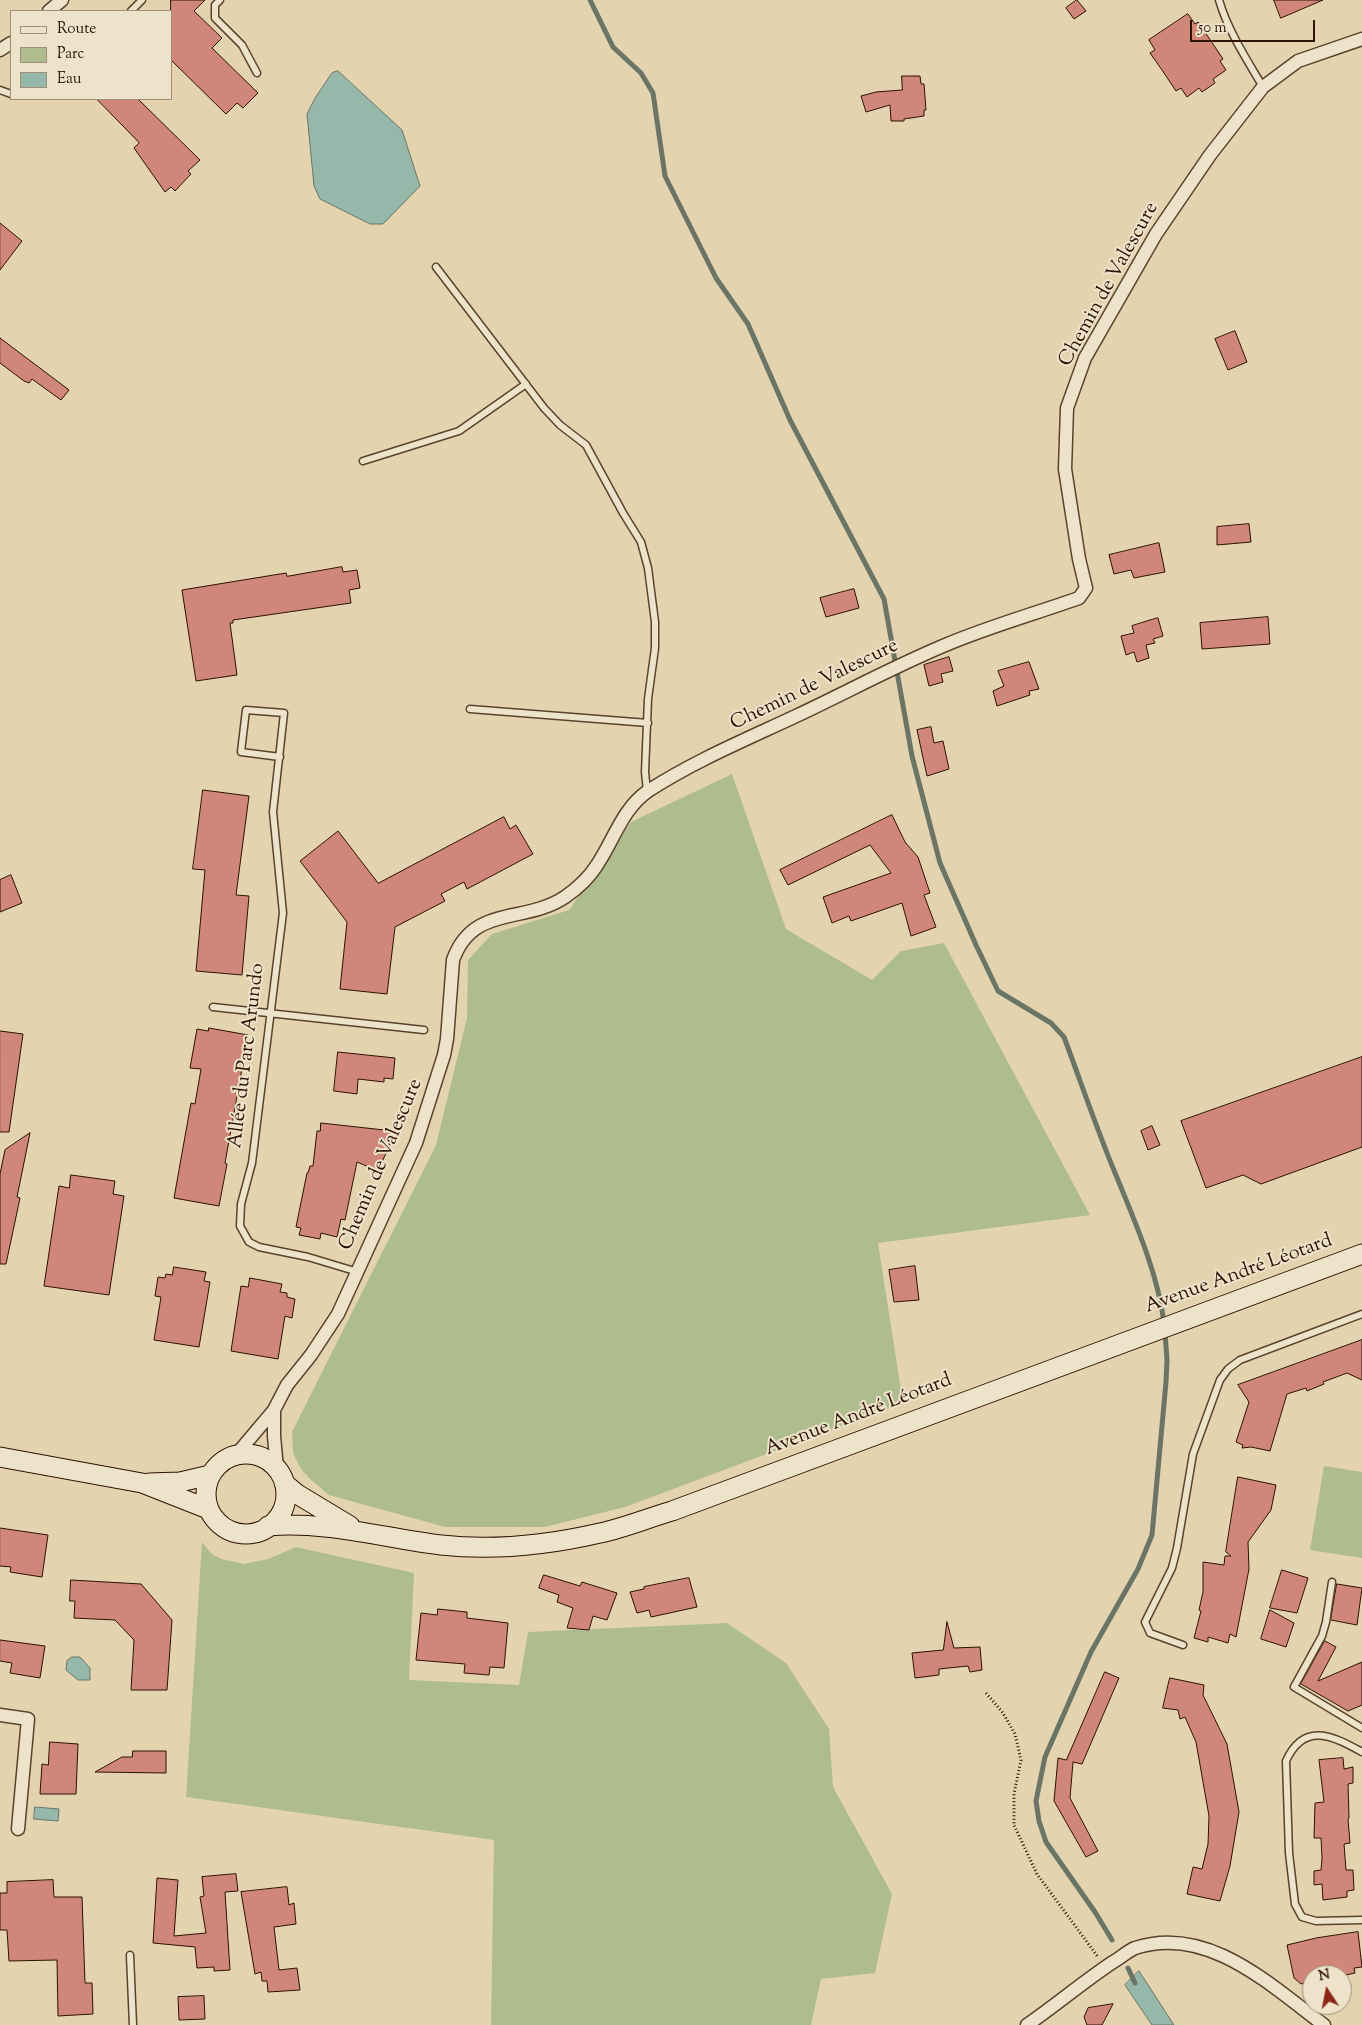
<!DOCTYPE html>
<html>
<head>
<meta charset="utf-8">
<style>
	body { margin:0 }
	#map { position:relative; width:1362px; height:2025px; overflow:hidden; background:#e3d4af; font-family:"Sorts Mill Goudy",serif }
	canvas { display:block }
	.legend { position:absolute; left:10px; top:10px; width:162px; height:90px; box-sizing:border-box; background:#ede3cb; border:1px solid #a08f7a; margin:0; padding:6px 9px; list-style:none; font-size:15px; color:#2d1101 }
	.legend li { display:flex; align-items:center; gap:10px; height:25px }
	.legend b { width:25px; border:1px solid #a08f7a }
	.north { position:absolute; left:1302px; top:1965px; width:50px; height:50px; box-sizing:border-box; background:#ede3cb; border:1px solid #a08f7a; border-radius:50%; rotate:349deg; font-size:14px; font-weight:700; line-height:20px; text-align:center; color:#2d1101 }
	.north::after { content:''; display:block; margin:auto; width:18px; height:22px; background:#8f2418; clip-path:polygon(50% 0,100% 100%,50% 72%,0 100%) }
	.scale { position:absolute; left:1190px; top:20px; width:125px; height:22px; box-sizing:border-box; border:2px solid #2d1101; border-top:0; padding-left:6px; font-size:15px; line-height:18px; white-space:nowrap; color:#2d1101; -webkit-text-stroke:4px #ede3cb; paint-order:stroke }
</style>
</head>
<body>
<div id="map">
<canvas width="1362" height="2025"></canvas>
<ul class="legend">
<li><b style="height:6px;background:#ede3cb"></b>Route</li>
<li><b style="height:14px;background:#afbd8e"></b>Parc</li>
<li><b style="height:14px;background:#95b8aa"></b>Eau</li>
</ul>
<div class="north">N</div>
<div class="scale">50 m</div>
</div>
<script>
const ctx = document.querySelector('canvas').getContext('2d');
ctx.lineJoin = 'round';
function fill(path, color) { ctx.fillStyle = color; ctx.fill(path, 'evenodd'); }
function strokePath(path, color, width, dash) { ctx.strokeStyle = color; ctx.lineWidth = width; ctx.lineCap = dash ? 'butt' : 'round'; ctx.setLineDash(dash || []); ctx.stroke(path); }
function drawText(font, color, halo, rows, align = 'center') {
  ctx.font = font + ' "Sorts Mill Goudy",serif'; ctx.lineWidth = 4; ctx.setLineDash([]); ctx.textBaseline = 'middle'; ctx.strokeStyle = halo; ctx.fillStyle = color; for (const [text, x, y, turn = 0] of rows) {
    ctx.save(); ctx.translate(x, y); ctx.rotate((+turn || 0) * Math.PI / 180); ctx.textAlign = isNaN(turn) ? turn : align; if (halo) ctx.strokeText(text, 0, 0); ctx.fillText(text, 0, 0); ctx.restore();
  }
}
fill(new Path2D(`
	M732,774L786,929L872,980L901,951L944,943L1090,1215L878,1243L903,1403L625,1507L545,1527H445L329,1495L309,1478L301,1469L293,1453L292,1432L436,1145L467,1018L468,960L492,934L569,910L631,822Z
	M1324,1466L1362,1472V1558L1310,1550Z
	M202,1542L212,1554L221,1559L244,1564L268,1559L296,1547L414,1573L409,1680L519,1685L528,1632L727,1623L786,1663L829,1729L833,1787L892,1894L875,1973L821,1979L811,2025H491L494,1840L186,1797Z`), '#afbd8e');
const water = new Path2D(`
	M338,71L402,130L420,186L383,224H370L320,199L314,186L307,114L315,98L332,73Z
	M72,1657H80L90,1668V1680H78L66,1670L67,1661Z
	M35,1807L59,1809L58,1821L34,1819Z
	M1139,1971L1174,2025H1152L1125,1985Z`);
fill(water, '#95b8aa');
strokePath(water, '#6b7566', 1);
strokePath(new Path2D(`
	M590,0L613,47L641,73L653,93L665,176L716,278L748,324L790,420L884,599L912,756L940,863L976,945L998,991L1051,1023L1064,1037C1082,1085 1098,1133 1118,1180C1136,1224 1159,1277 1164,1324
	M1112,1940L1095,1912L1046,1842L1039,1821L1036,1801L1045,1757L1091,1652L1138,1569L1152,1535L1166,1382L1167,1360L1165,1333
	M1128,1968L1135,1983`), '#6b7566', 5);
const building = new Path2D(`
	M171,0H205L194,11L222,38L212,48L258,93L243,108L237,103L226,114L171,60Z
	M1077,0L1086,11L1074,19L1066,8Z
	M1274,0H1323L1281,18Z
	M1188,14L1195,24L1198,22L1211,41L1223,59L1220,61L1226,70L1213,79L1215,83L1202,92L1199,88L1187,97L1181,88L1176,91L1162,70L1150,53L1155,50L1149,40Z
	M902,76H920L921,84H924L926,110H924V116L904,119V121H891L890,105L866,112L861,96L876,92L902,90Z
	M97,99H138L200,160L188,171L191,174L175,191L171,187L165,192L134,148L139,143Z
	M0,223L22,241L0,270Z
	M1235,331L1247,362L1228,370L1215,339Z
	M0,338L69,390L61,400L32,379L29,383L24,381L0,363Z
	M1249,524L1251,542L1217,545V527Z
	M1159,543L1165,572L1134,578L1131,570L1114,574L1109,555Z
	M342,567L343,572L357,570L360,588L349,590L351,603L233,620V623H230L237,675L196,681L182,590L286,573L287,576Z
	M854,589L859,608L826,617L820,598Z
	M1268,617L1270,644L1202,649L1200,623Z
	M1158,618L1163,636L1153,639L1155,643L1146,645L1149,658L1137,662L1134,652L1126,655L1121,636L1134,633L1132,626Z
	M949,657L953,671L941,674L943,682L929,686L924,665Z
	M1029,662L1039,689L1029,691L1030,695L997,706L993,691L1004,686L998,671Z
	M931,727L934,743L943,741L949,769L927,776L917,730Z
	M203,790L249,796L236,895L249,896L242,975L196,971L205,870L193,869Z
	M892,815L905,842L918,857L930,893L924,895L936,927L911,936L902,903L851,921L849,916L832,923L823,897L891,873L870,845L788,885L780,870Z
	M504,817L510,829L516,825L533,854L467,889L464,882L441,894L445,901L395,927L387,994L340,989L347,922L300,861L338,831L378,883Z
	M11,875L22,903L0,912V880Z
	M209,1028L248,1035L225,1163L227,1164L219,1206L174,1198L191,1103L195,1104L201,1069L190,1068L197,1029L208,1031Z
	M0,1031L23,1034L9,1132H0Z
	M338,1052L395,1058L393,1079L384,1078V1082L358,1079L357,1094L334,1091Z
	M1362,1057V1147L1261,1184L1243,1175L1206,1188L1181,1121Z
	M321,1123L393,1131L388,1143L390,1144L378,1171L357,1162L345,1220L341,1219L337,1237L321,1233L320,1239L299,1235L301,1228L296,1227L307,1173H308L310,1166H313L317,1131H320Z
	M1152,1126L1160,1145L1148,1150L1141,1131Z
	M30,1133L17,1197L20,1198L6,1264H0V1174L5,1150Z
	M71,1175L115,1181L113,1194L124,1196L109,1295L44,1286L59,1186L69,1188Z
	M915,1266L919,1300L894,1302L889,1270Z
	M174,1267L206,1272L204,1281L210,1282L199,1347L154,1340L161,1297L155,1296L158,1277L165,1278L166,1274L172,1275Z
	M250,1278L282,1284L280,1292L287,1293V1297L295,1299L292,1318L285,1316L278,1359L231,1351L241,1286L248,1287Z
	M1362,1340V1380L1347,1373L1323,1382L1324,1384L1307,1391L1306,1388L1287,1394L1270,1451L1251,1447L1242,1448L1243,1445L1236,1442L1249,1402L1238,1385Z
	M1238,1477L1276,1485L1271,1510L1248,1542L1249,1569L1236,1637L1230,1634L1228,1643L1208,1637V1642L1194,1638L1201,1611L1199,1610L1203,1592V1562L1224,1565L1225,1556H1231L1226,1552Z
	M0,1528L48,1535L42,1577L10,1572L11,1567L0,1566Z
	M1282,1570L1308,1578L1297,1613L1270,1608Z
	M544,1575L580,1586L582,1582L617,1593L607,1620L593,1616L589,1630L567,1628L573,1608L557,1602L559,1595L539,1588Z
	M689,1578L697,1607L651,1617L649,1610L637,1613L630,1592L644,1589V1587Z
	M71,1580L141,1584L172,1620L167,1690H131L134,1640L115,1620L74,1618L75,1601H70Z
	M1337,1584L1362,1588L1357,1625L1331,1620Z
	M438,1609L467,1612V1618L508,1623L504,1668L490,1667L489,1675L464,1673L465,1664L416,1660L421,1613L437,1615Z
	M1270,1610L1294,1623L1286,1647L1261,1639Z
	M947,1622L954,1648L980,1647L982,1670L970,1672L968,1666L939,1669V1675L915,1678L912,1653L943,1650Z
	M0,1640L45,1646L40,1678L10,1673L12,1663L0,1661Z
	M1325,1641L1336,1647L1318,1681L1362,1662V1705L1348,1711L1301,1684Z
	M1105,1672L1119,1678L1082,1764L1073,1762L1070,1798L1098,1851L1086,1857L1054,1801L1058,1758L1066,1760Z
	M1170,1678L1204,1685L1203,1695L1227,1744L1239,1812L1230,1866L1220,1901L1187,1894L1193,1867L1202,1869L1208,1844L1209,1816L1196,1742L1185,1717L1180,1719L1178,1710L1163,1708Z
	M50,1742L78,1744L76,1794H40L42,1764L48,1765Z
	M133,1751H166V1773L95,1772L122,1757H132Z
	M1343,1758L1344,1769L1353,1767V1783L1348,1784L1349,1818L1348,1819L1350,1843L1344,1844L1346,1870H1353L1354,1890L1347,1891V1897L1323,1900L1322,1884L1314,1885V1871L1321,1870L1322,1858L1321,1838H1314L1315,1803L1324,1802L1319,1760Z
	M236,1874L238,1891L225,1892L230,1970L214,1971V1967L197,1968L195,1947L153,1943L157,1878L178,1880L174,1936L206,1933L200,1897L204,1896L202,1877Z
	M53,1880L54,1897H82L85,1983H92L93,2014L58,2016L57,1960L9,1961L7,1930H0V1893H7V1882Z
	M287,1887L289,1905L294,1903L296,1924L274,1927L279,1970L297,1968L300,1990L268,1992L267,1981H262L261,1972L255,1974L241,1892Z
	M1358,1932L1362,1967L1354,1968L1355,1973L1346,1975H1312V1981L1301,1984L1294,1978L1287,1945L1316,1938Z
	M204,1996L205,2019L179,2020L178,1997Z
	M1113,2004L1102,2025H1087L1084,2017L1088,2008Z`);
fill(building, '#d08779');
strokePath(building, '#2d1101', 1);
const service = new Path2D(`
	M220,0L215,5V18L242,45L257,73
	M1219,0C1228,31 1247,60 1263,87
	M131,11L142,0
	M0,90L11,94
	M436,267L544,408L560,425L586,445L623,513L641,542L648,568L655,622V648L648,699L645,772L647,791
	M363,461L459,431L526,384
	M470,709L648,723
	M280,757L241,752L246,710L284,713L273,812L283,913L252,1163L241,1204L240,1226L249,1242L259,1247L308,1257L358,1272
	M213,1007L424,1030
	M1332,1582L1326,1622L1322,1636L1294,1687L1362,1728
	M1183,1645L1150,1633L1145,1622L1172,1568L1177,1548L1193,1454L1220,1380L1228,1369L1240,1360L1362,1314
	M1362,1752C1333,1736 1304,1721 1286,1761L1289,1853L1295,1904L1302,1917L1316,1921L1362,1920
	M130,1955L133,2025`);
const minor = new Path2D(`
	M49,11L62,0
	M0,50L11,43
	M274,1410V1436L277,1469
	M236,1455L274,1410L287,1385L311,1355L338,1314L416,1143L444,1055L447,1039L453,960C473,904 525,924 565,897C578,888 589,878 597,865C614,840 622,809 648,791C694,761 747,739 796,716C845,693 893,667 943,646C987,627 1034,614 1079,598L1086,588L1079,559L1065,469L1067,408L1085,358L1156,234L1210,155L1263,87L1298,61L1362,39
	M0,1715L28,1719L18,1829
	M1027,2025C1056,2005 1083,1982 1113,1962C1120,1958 1128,1951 1135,1948C1208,1924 1271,1986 1324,2025`);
const secondary = new Path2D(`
	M206 1494a40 40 0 1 1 80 0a40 40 0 1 1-80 0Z
	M0,1457L142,1483L208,1509
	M149,1483L180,1482L210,1475
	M284,1483L297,1494L350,1526
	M268,1526C327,1521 383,1538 441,1545C494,1551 548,1545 600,1533C624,1528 648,1518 672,1511L1362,1254`);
strokePath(service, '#5a422c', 9);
strokePath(minor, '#5a422c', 15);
strokePath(secondary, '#2d1101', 21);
strokePath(new Path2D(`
	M986,1693L1003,1713L1015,1734L1021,1760L1014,1794V1825L1037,1874L1098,1957`), '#2d1101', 3, [1, 2.5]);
strokePath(service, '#ede3cb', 6);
strokePath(minor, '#ede3cb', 12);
strokePath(secondary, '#ede3cb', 19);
drawText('20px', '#2d1101', '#ede3cb', [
	["Chemin de Valescure",1110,285,-61],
	["Chemin de Valescure",815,686,-26],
	["Allée du Parc Arundo",248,1056,-83],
	["Chemin de Valescure",382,1165,-67],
	["Avenue André Léotard",1239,1275,-20],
	["Avenue André Léotard",859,1416,-21]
]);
</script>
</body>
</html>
